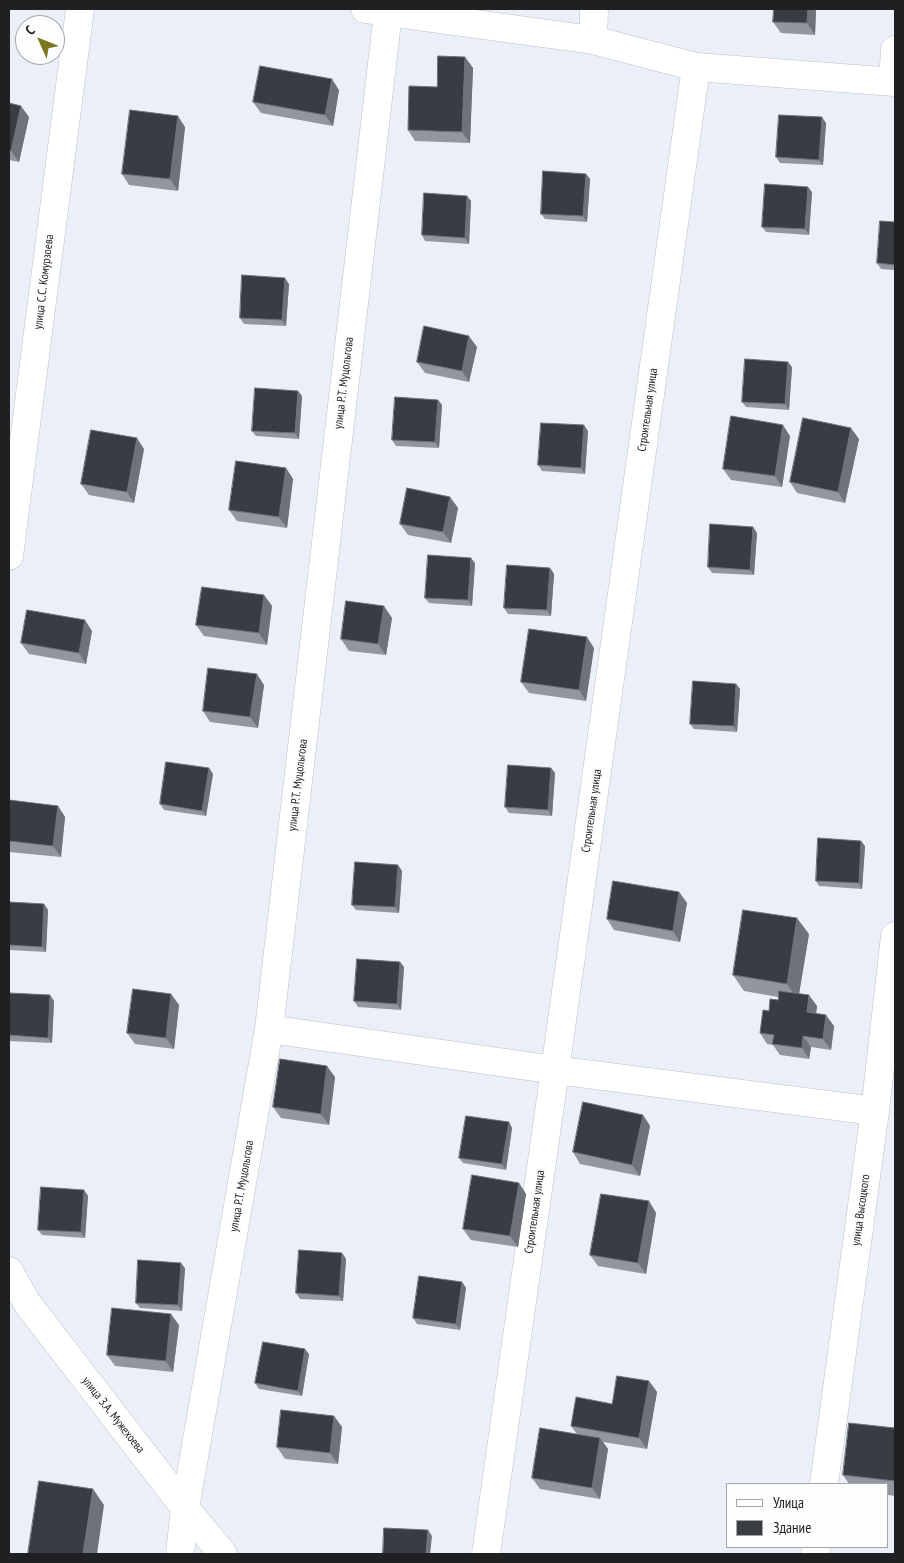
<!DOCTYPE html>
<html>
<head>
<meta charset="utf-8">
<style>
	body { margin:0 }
	#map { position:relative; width:904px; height:1563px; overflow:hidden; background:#ebf0f8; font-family:"PT Sans Narrow",sans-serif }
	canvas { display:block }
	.frame { position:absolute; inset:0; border:10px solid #1e2022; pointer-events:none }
	.legend { position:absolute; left:726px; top:1483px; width:162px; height:65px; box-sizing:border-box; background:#fcfdfe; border:1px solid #a3a5a6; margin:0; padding:6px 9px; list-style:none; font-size:15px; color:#1e2022 }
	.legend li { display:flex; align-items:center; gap:10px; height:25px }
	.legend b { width:25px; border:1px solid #a3a5a6 }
	.north { position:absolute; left:15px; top:15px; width:50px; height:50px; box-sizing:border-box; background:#fcfdfe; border:1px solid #a3a5a6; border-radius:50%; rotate:314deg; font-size:14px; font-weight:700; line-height:20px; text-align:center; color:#1e2022 }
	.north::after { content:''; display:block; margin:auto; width:18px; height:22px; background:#7c781e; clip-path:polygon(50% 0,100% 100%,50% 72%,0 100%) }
</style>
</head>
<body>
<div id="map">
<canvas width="904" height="1563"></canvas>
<div class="frame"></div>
<ul class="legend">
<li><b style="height:6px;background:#fff"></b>Улица</li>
<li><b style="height:14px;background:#393d43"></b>Здание</li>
</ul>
<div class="north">С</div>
</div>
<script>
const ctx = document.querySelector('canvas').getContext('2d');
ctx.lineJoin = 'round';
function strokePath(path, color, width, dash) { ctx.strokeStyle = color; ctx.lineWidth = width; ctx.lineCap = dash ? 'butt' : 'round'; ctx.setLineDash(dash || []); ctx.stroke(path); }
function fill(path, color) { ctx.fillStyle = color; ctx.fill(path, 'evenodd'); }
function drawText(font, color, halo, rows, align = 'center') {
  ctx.font = font + ' "PT Sans Narrow",sans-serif'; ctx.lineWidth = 5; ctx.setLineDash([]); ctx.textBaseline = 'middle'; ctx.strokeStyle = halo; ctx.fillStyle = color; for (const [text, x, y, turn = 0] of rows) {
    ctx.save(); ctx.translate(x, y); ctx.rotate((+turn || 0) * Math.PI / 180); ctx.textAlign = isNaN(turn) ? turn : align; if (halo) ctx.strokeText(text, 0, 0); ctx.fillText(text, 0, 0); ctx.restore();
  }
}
const street = new Path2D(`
	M365,9L593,40L696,67L895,82
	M593,40L594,9
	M893,82L895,50
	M9,556L80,9
	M269,1029L555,1070L875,1111
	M9,1271L27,1303L185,1508L223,1554
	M824,1484L875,1111L895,936
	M180,1554L185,1508L269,1029L388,13
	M486,1554L555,1070L696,67
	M815,1554L816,1547`);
strokePath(street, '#bbc0c7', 29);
strokePath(street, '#fff', 28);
fill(new Path2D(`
	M816,9L815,35L781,33L773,22Z
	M465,57L473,68L470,143L415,141L408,130L437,87Z
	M339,90L333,126L261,113L253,102Z
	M9,103L29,117L19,162L9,160Z
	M826,123L823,165L780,163L776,157Z
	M185,127L178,191L129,185L122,174Z
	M586,174L590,179L587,222L545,219L541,214Z
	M812,192L809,235L766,232L762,227Z
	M467,196L471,201L469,244L425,241L422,235Z
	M895,222V270L881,269L877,263Z
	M289,284L286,326L244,324L240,318Z
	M477,347L469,382L425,373L417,362Z
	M792,367L789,410L746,407L742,402Z
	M298,391L302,396L299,439L256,436L252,431Z
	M438,400L442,405L439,448L396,446L392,440Z
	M588,431L585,474L542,471L538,465Z
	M790,436L782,487L731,480L723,469Z
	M859,439L845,503L797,493L790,482Z
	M144,449L134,503L89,495L81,484Z
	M286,468L293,479L287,528L237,521L229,510Z
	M450,497L458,508L451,543L408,535L400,524Z
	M753,527L757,533L754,575L712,573L708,567Z
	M475,563L472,606L429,603L425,598Z
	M550,568L554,574L551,616L508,614L504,608Z
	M264,595L272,606L267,645L204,636L196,625Z
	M392,618L386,655L349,651L341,639Z
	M92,631L86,664L29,654L21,643Z
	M594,648L586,701L529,693L521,682Z
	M736,684L740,689L737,732L694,729L690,724Z
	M264,685L258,728L210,722L203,711Z
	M209,768L213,774L206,816L164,810L160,804Z
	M551,768L555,773L552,816L509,813L505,807Z
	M9,800L58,806L65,817L61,857L9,852Z
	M865,846L862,889L819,886L816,881Z
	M398,865L402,871L399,913L356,910L352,905Z
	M679,892L687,903L680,942L614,930L607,919Z
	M9,902L44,904L48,910L46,952L9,950Z
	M809,934L799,994L817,1006L816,1013L834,1026L831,1050L811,1047L809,1059L780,1055L773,1045L767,1044L760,1033L769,1011L778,1000V997L744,991L733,975Z
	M400,962L404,967L401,1010L358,1007L354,1001Z
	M9,993L54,1001L52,1043L9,1041Z
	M171,994L179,1005L174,1049L135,1044L127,1033Z
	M335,1077L329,1125L281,1118L273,1107Z
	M643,1115L650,1126L640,1176L580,1164L573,1152Z
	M509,1122L512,1128L506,1170L463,1163L459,1158Z
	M519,1183L526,1194L518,1247L471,1240L463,1229Z
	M84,1190L88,1196L85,1238L42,1235L38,1230Z
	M649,1201L656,1213L646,1274L598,1266L590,1255Z
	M342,1253L346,1259L343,1301L300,1299L296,1293Z
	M185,1268L182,1311L140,1308L136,1303Z
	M462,1282L466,1288L460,1330L417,1324L413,1318Z
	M179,1325L173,1372L115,1366L107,1355Z
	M309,1354L302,1396L259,1389L255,1383Z
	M649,1381L657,1392L647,1449L603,1442L608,1449L600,1499L540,1489L532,1478L577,1434L571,1426L612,1404Z
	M334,1416L342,1427L338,1464L285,1459L277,1447Z
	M895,1428V1496L888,1495V1484H849L843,1475Z`), '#92969e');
fill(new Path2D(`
	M808,9H816L815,35L807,23Z
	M465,57L473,68L470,143L462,132Z
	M332,79L339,90L333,126L325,115Z
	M21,106L29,117L19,162L11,151Z
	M178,116L185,127L178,191L170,179Z
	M822,117L826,123L823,165L819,160Z
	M586,174L590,179L587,222L583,216Z
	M808,187L812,192L809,235L805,229Z
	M467,196L471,201L469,244L465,238Z
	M285,278L289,284L286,326L282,320Z
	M469,336L477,347L469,382L462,371Z
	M788,362L792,367L789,410L785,404Z
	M298,391L302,396L299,439L295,433Z
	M438,400L442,405L439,448L435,442Z
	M584,425L588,431L585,474L581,468Z
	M783,425L790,436L782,487L775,476Z
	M851,428L859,439L845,503L838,492Z
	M137,438L144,449L134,503L127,492Z
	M286,468L293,479L287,528L279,517Z
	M450,497L458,508L451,543L443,532Z
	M753,527L757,533L754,575L750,570Z
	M471,558L475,563L472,606L468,600Z
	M550,568L554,574L551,616L547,610Z
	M264,595L272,606L267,645L259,633Z
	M384,606L392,618L386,655L378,644Z
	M85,620L92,631L86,664L79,653Z
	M587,637L594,648L586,701L579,690Z
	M257,674L264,685L258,728L250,717Z
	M736,684L740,689L737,732L734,726Z
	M209,768L213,774L206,816L202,811Z
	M551,768L555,773L552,816L548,810Z
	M58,806L65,817L61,857L53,846Z
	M861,841L865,846L862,889L859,883Z
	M398,865L402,871L399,913L395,907Z
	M679,892L687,903L680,942L673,931Z
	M44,904L48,910L46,952L42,947Z
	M797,918L809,934L798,1000L787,984Z
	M400,962L404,967L401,1010L397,1004Z
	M171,994L179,1005L174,1049L166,1038Z
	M50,995L54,1001L52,1043L48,1038Z
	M809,995L817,1006L815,1023L807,1012Z
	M826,1015L834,1026L831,1050L823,1039Z
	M803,1036L811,1047L809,1059L802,1048Z
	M327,1066L335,1077L329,1125L321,1114Z
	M643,1115L650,1126L640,1176L632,1165Z
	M509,1122L512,1128L506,1170L502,1164Z
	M519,1183L526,1194L518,1247L510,1236Z
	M84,1190L88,1196L85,1238L81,1232Z
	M649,1201L656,1213L646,1274L638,1263Z
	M342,1253L346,1259L343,1301L339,1296Z
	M181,1263L185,1268L182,1311L178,1305Z
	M462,1282L466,1288L460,1330L456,1324Z
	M171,1314L179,1325L173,1372L166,1361Z
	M305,1349L309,1354L302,1396L298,1391Z
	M649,1381L657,1392L647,1449L639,1438Z
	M334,1416L342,1427L338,1464L330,1453Z
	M600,1438L608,1449L600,1499L592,1488Z
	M93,1489L104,1505L97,1554H83Z
	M428,1530L432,1536L430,1554H426Z`), '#6e7379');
const building = new Path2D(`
	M774,9H808L807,23L773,22Z
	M438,56L465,57L462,132L408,130L409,86L437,87Z
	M260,66L332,79L325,115L253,102Z
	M9,103L21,106L11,151L9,150Z
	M130,110L178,116L170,179L122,174Z
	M779,115L822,117L819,160L776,157Z
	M543,171L586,174L583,216L541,214Z
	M765,184L808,187L805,229L762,227Z
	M424,193L467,196L465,238L422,235Z
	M880,221L895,222V265L877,263Z
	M242,275L285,278L282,320L240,318Z
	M424,326L469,336L462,371L417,362Z
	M745,359L788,362L785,404L742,402Z
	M255,388L298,391L295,433L252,431Z
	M395,397L438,400L435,442L392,440Z
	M731,416L783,425L775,476L723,469Z
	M803,418L851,428L838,492L790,482Z
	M541,423L584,425L581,468L538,465Z
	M91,430L137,438L127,492L81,484Z
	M236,461L286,468L279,517L229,510Z
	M407,488L450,497L443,532L400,524Z
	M710,524L753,527L750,570L708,567Z
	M428,555L471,558L468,600L425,598Z
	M507,565L550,568L547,610L504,608Z
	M202,587L264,595L259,633L196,625Z
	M346,601L384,606L378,644L341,639Z
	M27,610L85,620L79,653L21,643Z
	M529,629L587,637L579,690L521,682Z
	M208,668L257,674L250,717L203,711Z
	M693,681L736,684L734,726L690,724Z
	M166,762L209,768L202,811L160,804Z
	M508,765L551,768L548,810L505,807Z
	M9,800L58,806L53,846L9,841Z
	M818,838L861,841L859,883L816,881Z
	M355,862L398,865L395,907L352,905Z
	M613,881L679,892L673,931L607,919Z
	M9,902L44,904L42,947L9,945Z
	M743,910L797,918L787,984L733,975Z
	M357,959L400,962L397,1004L354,1001Z
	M133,989L171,994L166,1038L127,1033Z
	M779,991L809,995L807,1012L826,1015L823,1039L803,1036L802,1048L772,1044L774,1035L760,1033L763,1010L769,1011L770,999L778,1000Z
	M9,993L50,995L48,1038L9,1035Z
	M280,1059L327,1066L321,1114L273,1107Z
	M583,1102L643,1115L632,1165L573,1152Z
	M466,1116L509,1122L502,1164L459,1158Z
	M472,1175L519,1183L510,1236L463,1229Z
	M41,1187L84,1190L81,1232L38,1230Z
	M601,1194L649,1201L638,1263L590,1255Z
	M299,1250L342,1253L339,1296L296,1293Z
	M138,1260L181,1263L178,1305L136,1303Z
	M419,1276L462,1282L456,1324L413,1318Z
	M112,1308L171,1314L166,1361L107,1355Z
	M263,1342L305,1349L298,1391L255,1383Z
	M617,1376L649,1381L639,1438L571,1426L576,1397L612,1404Z
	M281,1410L334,1416L330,1453L277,1447Z
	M849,1423L895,1428V1481L843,1475Z
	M540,1428L600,1438L592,1488L532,1478Z
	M39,1481L93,1489L83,1554H28Z
	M384,1528L428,1530L426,1554H383Z`);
fill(building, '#393d43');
strokePath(building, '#6e7379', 1);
drawText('12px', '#1e2022', '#fcfdfe', [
	["улица С.С. Комурзоева",44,282,-83],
	["улица Р.Т. Муцольгова",344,383,-83],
	["Строительная улица",648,410,-82],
	["улица Р.Т. Муцольгова",298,785,-83],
	["Строительная улица",592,811,-82],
	["улица Р.Т. Муцольгова",242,1186,-80],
	["улица Высоцкого",861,1210,-82],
	["Строительная улица",535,1212,-82],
	["улица З.А. Мужехоева",113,1415,52]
]);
</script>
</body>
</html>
